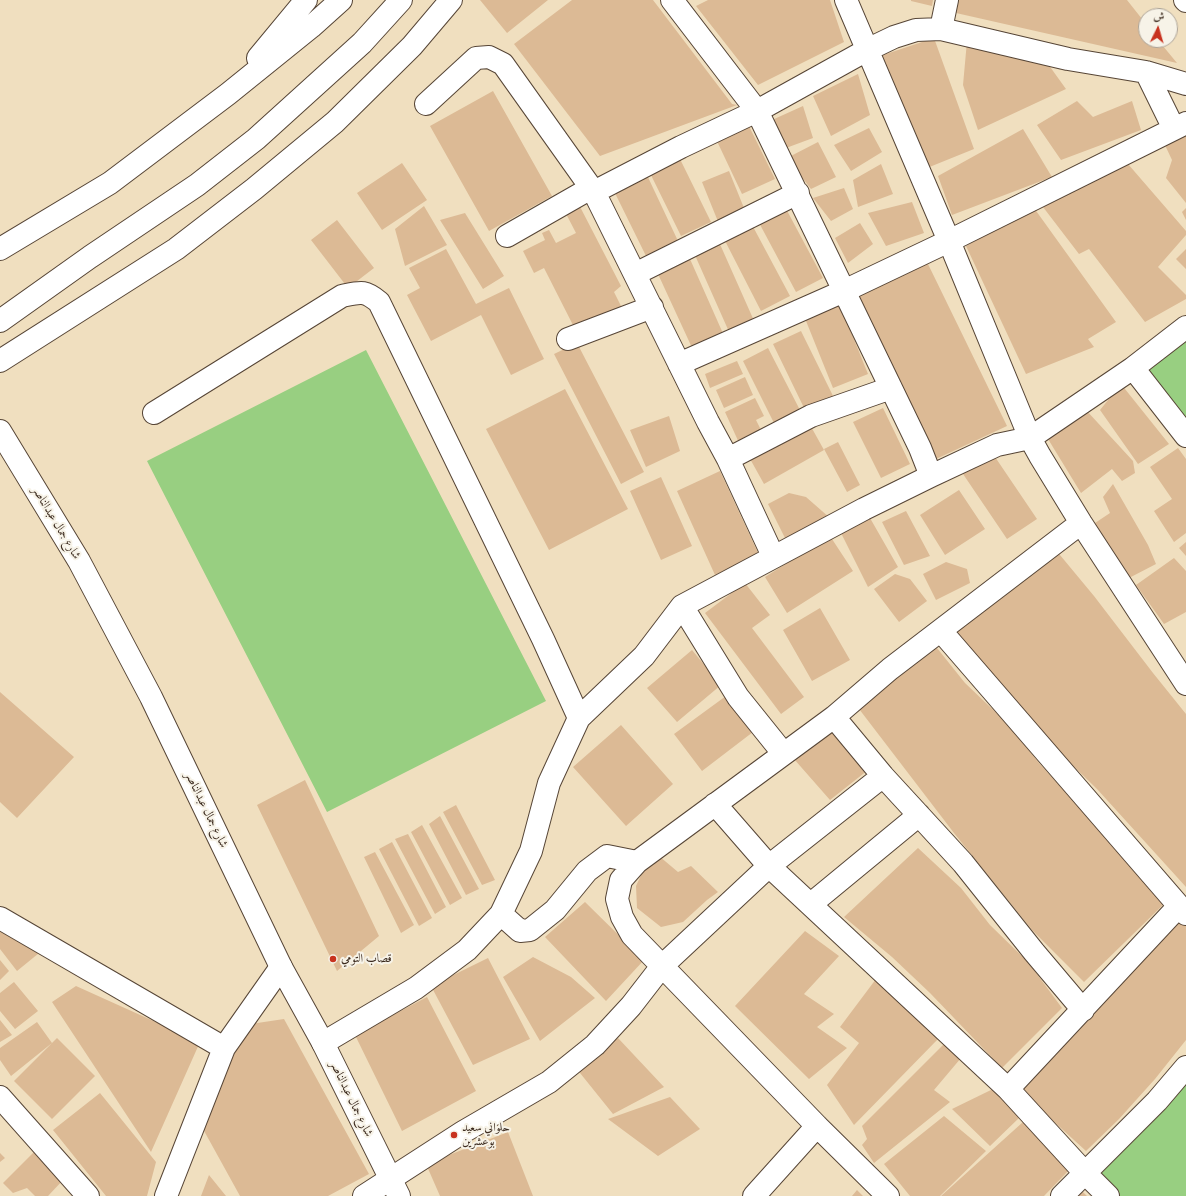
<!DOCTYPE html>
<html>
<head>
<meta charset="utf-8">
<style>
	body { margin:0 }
	#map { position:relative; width:1186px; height:1196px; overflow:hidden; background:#f0dfbf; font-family:"IM FELL French Canon",Amiri,serif }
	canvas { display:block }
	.north { position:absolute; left:1138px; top:8px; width:40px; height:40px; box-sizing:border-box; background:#f7f3e8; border:1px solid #aca397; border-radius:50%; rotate:5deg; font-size:11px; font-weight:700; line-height:16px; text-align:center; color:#3b2a1e }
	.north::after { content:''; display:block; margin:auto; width:14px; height:18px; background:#c8321e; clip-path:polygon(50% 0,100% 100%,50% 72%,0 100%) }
</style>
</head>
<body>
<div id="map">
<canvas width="1186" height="1196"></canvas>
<div class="north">ش</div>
</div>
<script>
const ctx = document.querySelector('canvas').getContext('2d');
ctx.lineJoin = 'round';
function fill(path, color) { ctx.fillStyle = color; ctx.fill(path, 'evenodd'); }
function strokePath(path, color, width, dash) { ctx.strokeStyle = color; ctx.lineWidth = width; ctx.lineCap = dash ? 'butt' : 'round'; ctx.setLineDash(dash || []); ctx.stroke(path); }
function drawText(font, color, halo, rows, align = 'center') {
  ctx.font = font + ' "IM FELL French Canon",Amiri,serif'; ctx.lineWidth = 4; ctx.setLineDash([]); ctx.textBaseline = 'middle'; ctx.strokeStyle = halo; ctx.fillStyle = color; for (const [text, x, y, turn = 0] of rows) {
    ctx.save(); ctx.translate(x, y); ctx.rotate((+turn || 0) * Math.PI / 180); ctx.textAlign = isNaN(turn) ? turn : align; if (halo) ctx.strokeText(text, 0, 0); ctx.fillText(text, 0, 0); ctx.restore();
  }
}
fill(new Path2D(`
	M1186,329V433L1135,368Z
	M366,350L546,701L327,812L147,461Z
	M1186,1069V1196H1106L1085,1173Z`), '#98cf81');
fill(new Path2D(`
	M480,0H548L507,33Z
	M572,0H653L732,104L737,105L600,156L514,44Z
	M708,0H830L844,42L758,85L696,6Z
	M911,0H933L932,6L911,1Z
	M959,0H1127L1146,24V40H1158L1177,63L956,13Z
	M934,38L974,149L927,168L877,57Z
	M967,41L1048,64L1066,89L978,130L963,85Z
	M858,74L870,115L831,136L813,96Z
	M493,91L552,196L489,231L430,126Z
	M1077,101L1093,117L1132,101L1141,130L1061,160L1037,125Z
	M803,106L813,138L786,148L772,120Z
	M747,122L775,179L742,194L715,137Z
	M869,128L882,152L851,171L834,145Z
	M1023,129L1052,177L952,215L938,176Z
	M1186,131V203L1166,178L1172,160L1164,143Z
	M818,142L836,177L811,189L787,158Z
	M679,157L711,222L681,236L649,171Z
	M402,163L427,200L382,230L357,193Z
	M881,164L893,194L858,207L853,180Z
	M1128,164L1186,231V235L1158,267L1186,295V299L1145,322L1089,249L1079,254L1043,207Z
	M729,171L746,213L719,224L702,182Z
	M646,173L678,241L646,256L613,189Z
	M844,188L853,209L831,221L813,198Z
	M576,199L621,286L614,292L622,308L576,331L544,268L534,273L523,251L545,240L542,233L549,230L556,243L576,233L562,206Z
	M912,202L924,233L886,246L868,213Z
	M784,205L823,278L796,292L757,219Z
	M424,206L447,245L405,266L395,229Z
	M1034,208L1116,322L1088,339L1094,347L1026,374L966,246Z
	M1186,208V220L1182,212Z
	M465,213L504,276L483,289L440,220Z
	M337,220L374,268L348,288L311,240Z
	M750,221L790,296L761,311L722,235Z
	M860,223L873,244L848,263L835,238Z
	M719,242L755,323L730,334L694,253Z
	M446,249L476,304L509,288L544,359L511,375L481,315L431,341L407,295L420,288L409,268Z
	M1186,249V269L1176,259Z
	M690,259L725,338L694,352L658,274Z
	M927,262L1007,426L936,459L856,296Z
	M839,302L868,374L833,388L804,316Z
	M801,331L835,400L807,414L773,344Z
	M577,343L644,472L621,484L554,354Z
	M768,348L802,414L776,427L743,361Z
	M737,361L743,374L710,388L705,374Z
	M745,377L753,395L724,408L716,390Z
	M1121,384L1169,444L1138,464L1100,410Z
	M565,389L628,509L549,550L486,429Z
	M755,398L764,416L756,420L763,434L740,445L725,412Z
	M883,408L910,464L881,478L853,422Z
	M1086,410L1133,461L1135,473L1122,481L1112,469L1081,493L1048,439Z
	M669,416L680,451L646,467L630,430Z
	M809,423L824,450L764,484L749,457Z
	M838,442L860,485L847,492L824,449Z
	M1178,448L1186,459V533L1174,542L1154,511L1172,499L1150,467Z
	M991,451L1037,519L1007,539L961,471Z
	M720,471L759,555L715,575L677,491Z
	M661,477L692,546L661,560L630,491Z
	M1113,484L1148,545L1156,564L1129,578L1095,523L1110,513L1103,497Z
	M959,490L985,529L945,555L920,515Z
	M789,493L806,497L830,518L786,540L768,504Z
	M906,511L930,556L904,565L882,522Z
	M870,518L898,567L868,587L841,533Z
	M830,536L853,571L787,613L765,577Z
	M1186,542V556L1179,548Z
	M1055,549L1094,596L1153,673L1186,714V887L1097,789L1057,750L952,634Z
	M1174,558L1186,571V612L1164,624L1136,585Z
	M946,562L967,569L970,583L936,600L923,574Z
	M895,574L910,579L927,601L899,622L874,589Z
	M745,583L770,615L752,628L804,697L781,714L705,613Z
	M820,608L850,660L812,681L783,630Z
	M933,643L965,683L1008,724L1039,763L1166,902L1084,982L1032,930L954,833L856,705Z
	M692,650L721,685L677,722L647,688Z
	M0,692L74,757L17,818L0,802Z
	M726,696L753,732L702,771L674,734Z
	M621,725L673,784L626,826L573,767Z
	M829,730L868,770L830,800L794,759Z
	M305,780L379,936L337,971L257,805Z
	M456,805L495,880L482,885L443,812Z
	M440,816L479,889L466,895L429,824Z
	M422,825L462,898L450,905L411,832Z
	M408,834L446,907L435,914L395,839Z
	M392,842L432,918L419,926L379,849Z
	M918,848L961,888L990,925L1028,962L1062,1008L1002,1068L930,993L892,957L844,917Z
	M375,852L414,925L401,933L364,857Z
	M659,856L678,872L691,866L718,892L707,900L683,922L661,927L637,908L636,886L643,871Z
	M585,902L644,960L606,1001L545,937Z
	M1178,917L1186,925V1040L1155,1079L1119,1119L1086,1151L1016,1087Z
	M0,924L44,949L17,971L0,949Z
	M805,931L839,956L804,994L834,1014L817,1027L847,1048L809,1079L735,1006Z
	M533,957L571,977L595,998L540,1041L503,977Z
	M488,958L530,1039L473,1065L431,986Z
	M0,960L9,971L0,980Z
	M876,979L938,1039L854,1125L827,1085L859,1043L840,1027Z
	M14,982L38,1011L15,1029L0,1011V993Z
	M76,986L200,1042L151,1152L52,1002Z
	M427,997L476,1091L402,1131L355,1035Z
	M284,1019L369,1174L328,1196H240L203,1129L244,1025Z
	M0,1020L12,1035L0,1042Z
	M37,1022L52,1043L11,1076L0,1060V1048Z
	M57,1038L95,1076L52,1119L14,1081Z
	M618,1038L664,1087L613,1114L576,1068Z
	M944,1044L961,1058L934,1090L950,1102L874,1163L862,1145L867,1139L862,1126Z
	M993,1089L1019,1118L990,1146L952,1109Z
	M100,1093L156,1162L147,1196H106L53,1130Z
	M670,1097L700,1129L658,1156L608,1119Z
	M944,1116L986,1151L940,1196H910L884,1164Z
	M1023,1122L1071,1168L1044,1196H941Z
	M508,1132L533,1196H440L426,1164Z
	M35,1151L64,1179L48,1196H35L27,1188L13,1193L3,1183Z
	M0,1153L5,1158L0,1162Z
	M209,1175L226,1196H201Z
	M1078,1187L1087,1196H1070Z
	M857,1190L863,1196H852Z`), '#dcba95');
const minor = new Path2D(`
	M672,0L757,111L920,448L931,476
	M846,0L949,241L1030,438L1040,456L1081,523L1186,684
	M1185,0L1186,1
	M941,29L947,0
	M1146,72L1174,129
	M426,104L476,58L489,57L503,64L594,192L708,422L728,459L773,556
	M594,192L681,147L757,111L867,50L894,37L916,30L941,29L1068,59L1146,72L1186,84
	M507,236L591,188
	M635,274L798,193
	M568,339L652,307
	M679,364L844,291L949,241L1186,123
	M1133,368L1186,436
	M154,413L342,296C361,292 364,290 379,302L543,639L579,718
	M728,459L811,416L891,388
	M682,606L738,697L783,753
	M941,631L1186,914
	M834,717L883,776L963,863L1034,952L1083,1010
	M715,804L769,866L1008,1089L1085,1173L1108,1196
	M811,904L919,815
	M501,914L520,931L530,930L555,910L587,871L607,856L637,862
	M0,918L224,1048
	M323,1043L416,988L467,950L501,914L531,851L549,783L579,718L644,656L682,606L864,509L931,476L997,445L1030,438L1133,368L1186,327
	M1008,1089L1179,906
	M0,1097L88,1196
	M166,1196L224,1048L281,967
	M364,1196L463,1132L549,1082L595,1045L631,1006L662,966L769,866L883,776
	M754,1196L817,1126
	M888,1196L817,1126L632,935L622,917L617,899L621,880L637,862L834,717L890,669L1081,523
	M1062,1196L1157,1101L1186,1067`);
const major = new Path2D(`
	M0,431L79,561L151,697L281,967L323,1043L399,1196`);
const highway = new Path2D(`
	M258,58L306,0
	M0,249L110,183L228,94L311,27L341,0
	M0,321L90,257L197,185L256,139L362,43L401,0
	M0,361L176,249L254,189L335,122L412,46L451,0`);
strokePath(minor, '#564536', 24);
strokePath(major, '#564536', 24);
strokePath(highway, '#564536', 24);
strokePath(minor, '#fff', 22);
strokePath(major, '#fff', 22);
strokePath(highway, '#fff', 22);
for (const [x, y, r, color] of [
	[333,959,4,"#c8321e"],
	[454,1135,4,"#c8321e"]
]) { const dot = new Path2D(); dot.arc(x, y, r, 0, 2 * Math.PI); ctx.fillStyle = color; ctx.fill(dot); strokePath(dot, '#f7f3e8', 1.5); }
drawText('12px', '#3b2a1e', '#f7f3e8', [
	["شارع جمال عبدالناصر",56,523,59],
	["شارع جمال عبدالناصر",206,810,64],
	["شارع جمال عبدالناصر",351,1099,64]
]);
drawText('12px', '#3b2a1e', '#f7f3e8', [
	["قصاب التومي",341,959],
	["حلواني سعيد",462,1128],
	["بوعشرين",462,1142]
], 'left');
</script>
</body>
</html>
